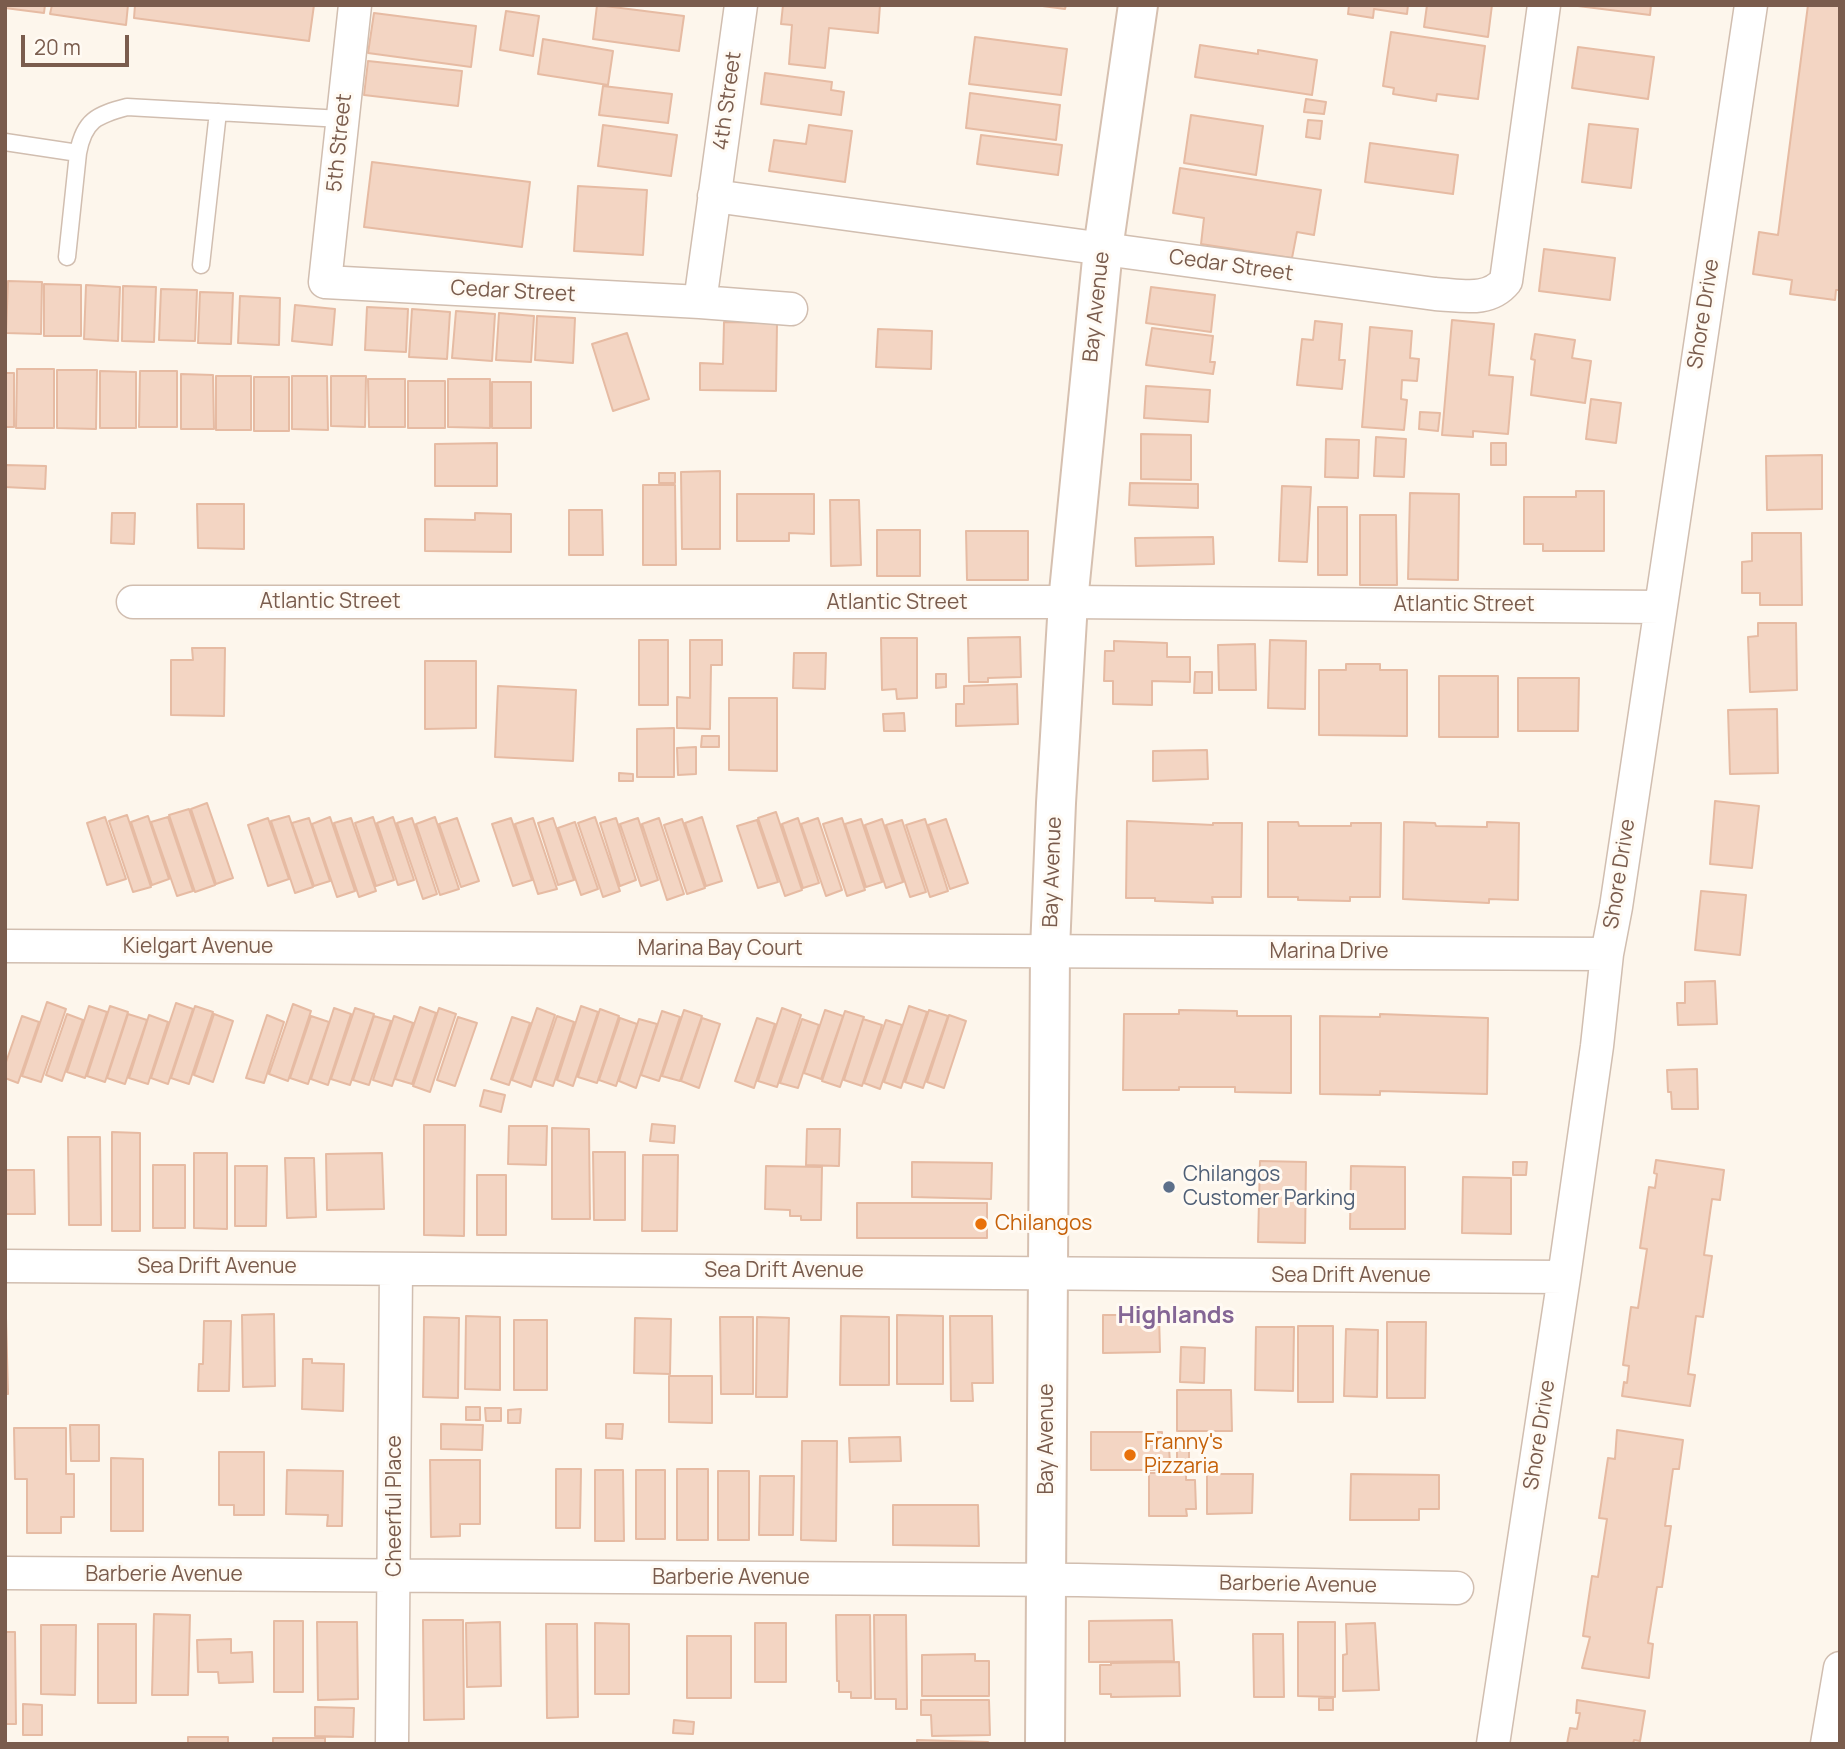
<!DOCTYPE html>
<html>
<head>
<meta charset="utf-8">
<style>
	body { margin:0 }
	#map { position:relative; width:1845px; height:1749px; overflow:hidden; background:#fdf6ec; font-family:Manrope,sans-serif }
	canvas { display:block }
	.frame { position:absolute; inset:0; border:7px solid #7a5c4d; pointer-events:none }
	.scale { position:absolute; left:21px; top:35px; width:108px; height:32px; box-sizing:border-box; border:4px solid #7a5c4d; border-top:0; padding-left:9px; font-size:21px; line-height:24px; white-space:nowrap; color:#7a5c4d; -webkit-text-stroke:5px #fffaf3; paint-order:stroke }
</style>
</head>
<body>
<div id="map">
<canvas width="1845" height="1749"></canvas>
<div class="frame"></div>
<div class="scale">20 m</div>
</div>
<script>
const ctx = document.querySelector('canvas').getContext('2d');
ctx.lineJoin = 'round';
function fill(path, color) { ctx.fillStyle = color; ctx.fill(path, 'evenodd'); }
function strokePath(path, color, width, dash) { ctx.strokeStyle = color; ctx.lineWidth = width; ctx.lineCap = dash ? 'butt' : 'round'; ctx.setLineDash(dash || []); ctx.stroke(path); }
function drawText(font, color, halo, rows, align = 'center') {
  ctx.font = font + ' Manrope,sans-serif'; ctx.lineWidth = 6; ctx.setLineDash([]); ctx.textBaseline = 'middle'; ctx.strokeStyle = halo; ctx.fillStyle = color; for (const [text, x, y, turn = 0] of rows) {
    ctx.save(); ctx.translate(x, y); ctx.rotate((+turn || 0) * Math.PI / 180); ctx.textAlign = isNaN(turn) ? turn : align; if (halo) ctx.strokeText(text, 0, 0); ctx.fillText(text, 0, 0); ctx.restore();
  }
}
const building = new Path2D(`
	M5,5H45L44,13L5,8Z
	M52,5H128L126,25L50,14Z
	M135,5H314L309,41L134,18Z
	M597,5L684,16L679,51L593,39Z
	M783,5H880L878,33L829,28L825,68L789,64L792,25L781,24Z
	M1035,5H1066L1065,9Z
	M1349,5H1408L1407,14L1374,9L1373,18L1348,14Z
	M1427,5H1492L1488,37L1424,27Z
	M1570,5H1651L1650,15Z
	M1808,5H1840V290H1836L1835,300L1790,294L1792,280L1753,274L1759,232L1778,235Z
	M506,11L539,16L533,56L500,50Z
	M374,13L476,26L471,67L368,53Z
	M1391,32L1485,46L1478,99L1437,94L1436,101L1393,94L1394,88L1383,86Z
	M975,37L1067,49L1061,95L969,84Z
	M543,39L613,51L608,85L538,74Z
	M1200,45L1258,54V50L1317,60L1312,95L1195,77Z
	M1578,47L1654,57L1648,99L1572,88Z
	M368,61L462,71L458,106L364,95Z
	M765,73L832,82L831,90L844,92L841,115L761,104Z
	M603,86L672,94L668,123L599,115Z
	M970,93L1060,105L1056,140L966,128Z
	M1306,99L1326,102L1324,114L1304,112Z
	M1191,115L1263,126L1256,175L1184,163Z
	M1308,120L1322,121L1320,139L1306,137Z
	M1589,124L1638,129L1631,188L1582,182Z
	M603,125L677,135L671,176L598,166Z
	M809,125L852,131L845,182L769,171L774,140L806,144Z
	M981,135L1062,145L1058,175L977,164Z
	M1370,143L1458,155L1453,194L1365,182Z
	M372,162L530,182L522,247L364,227Z
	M1180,168L1321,190L1314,235L1297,232L1292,258L1201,244L1204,218L1173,213Z
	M578,186L647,190L643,255L574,251Z
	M1544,249L1615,258L1610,300L1539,291Z
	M8,281L42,282L41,334L6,333Z
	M44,284L81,285V336H44Z
	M86,285L120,287L118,341L84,339Z
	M123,286L156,287L154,342L122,341Z
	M1151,287L1215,295L1211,332L1146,323Z
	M161,289L197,290L195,341L159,340Z
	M200,292L233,293L231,344L198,343Z
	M240,296L280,298L279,345L238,343Z
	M295,305L335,309L332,345L292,341Z
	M367,307L408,309L406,352L365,350Z
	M412,309L450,312L447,359L409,357Z
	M456,311L495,314L492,361L452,358Z
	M499,313L534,316L531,362L496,360Z
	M537,316L575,318L573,363L535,360Z
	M1452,320L1494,324L1489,375L1513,377L1508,434L1473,431V437L1442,435Z
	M1315,321L1342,324L1339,360H1345L1342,389L1297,385L1302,339L1313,340Z
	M724,322L777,323L776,391L700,390V363L723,364Z
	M1370,327L1412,331L1410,358L1419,359L1417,381L1402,380L1401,399L1407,400L1404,430L1362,427Z
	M1152,328L1213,336L1210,362H1215L1213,374L1146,365Z
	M878,329L932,331L931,369L876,367Z
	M627,333L649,399L613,411L592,344Z
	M1535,334L1575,340L1572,358L1591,361L1585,403L1531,395L1535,360L1531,359Z
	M17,369H54V428H16Z
	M57,370H97L96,429L57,428Z
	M100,371L136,372V428H100Z
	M140,371H177V427H139Z
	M5,373H14V427H5Z
	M181,374L213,375L214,429H181Z
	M216,376H251V430H216Z
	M292,376H327L328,430L292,429Z
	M331,376H366L365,427L331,426Z
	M254,377H289V431H254Z
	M368,379H405V427H369Z
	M448,379H490V428L448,427Z
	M408,381H445V428H408Z
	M492,382H531V428H492Z
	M1146,386L1210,390L1208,422L1144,418Z
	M1591,399L1621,403L1616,443L1586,439Z
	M1420,412L1440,413L1438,431L1419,429Z
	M1141,434L1191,435V480L1141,479Z
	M1376,437L1406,439L1404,477L1374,476Z
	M1326,439L1359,440L1358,478L1325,477Z
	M497,443V486H435V444Z
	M1491,443H1506V465H1491Z
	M1822,455V509L1767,510L1766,456Z
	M5,465L46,466L45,489L5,487Z
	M720,471V549H682L681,472Z
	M659,473H675V483H659Z
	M1130,483L1198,484V508L1129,505Z
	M643,485H675L676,565H643Z
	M1282,486L1311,487L1307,562L1279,561Z
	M1576,491H1604V551H1543V544H1524V497H1576Z
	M1410,493L1459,494L1458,580L1408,579Z
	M737,494H814V534L789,533V541H737Z
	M830,500H859L861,565L831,566Z
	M197,504H244V549L198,548Z
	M1318,507H1347V575H1318Z
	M569,510H602L603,555H569Z
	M112,513H135L134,544L111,543Z
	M475,513L511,514V552L425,551V519L475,520Z
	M1360,515H1396L1397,585H1360Z
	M877,530H920V576H877Z
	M966,531H1028V580H967Z
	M1752,533H1801L1802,605H1760V593H1742V562L1752,561Z
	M1213,537L1214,564L1136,566L1135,538Z
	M1758,623H1796L1797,690L1750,692L1748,637L1758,636Z
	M1020,637L1021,677L988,678V682H969L968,638Z
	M881,638H917V698L897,699L896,689L882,690Z
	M639,640H668V705H639Z
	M690,640H722V665H711L710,729L677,728V697L690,698Z
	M1270,640L1306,641L1305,709L1268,708Z
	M1114,641L1167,643V657H1190V682L1152,681V705L1113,704V681H1104L1105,651H1114Z
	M1255,644L1256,690H1219L1218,645Z
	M192,648H225L224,716L171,715V660H193Z
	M794,653H826L825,689L793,688Z
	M425,661H476V728L425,729Z
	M1346,664H1380V670H1407V736L1319,735V670H1346Z
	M1195,672H1212V693H1194Z
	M936,674H946V687L936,688Z
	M1439,676H1498V737H1439Z
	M1518,678H1579L1578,731H1518Z
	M1017,684L1018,724L956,726V704H964V686Z
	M498,686L576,690L573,761L495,757Z
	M729,698H777V771L729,770Z
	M1777,709L1778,773L1730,774L1728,710Z
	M904,713L905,731H884L883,714Z
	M674,728V777H637V729Z
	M702,736H719V747H701Z
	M696,747V774L678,775L677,748Z
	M1207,750L1208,779L1153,781V751Z
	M619,773L633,774V781H619Z
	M1715,801L1759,806L1752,868L1710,864Z
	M207,803L233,878L216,884L191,809Z
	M189,809L215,885L195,892L169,815Z
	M776,812L802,890L785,896L758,818Z
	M127,815L151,887L133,892L109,821Z
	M148,816L169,879L152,885L131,822Z
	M289,816L313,887L295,893L271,821Z
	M105,817L126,879L107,885L87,823Z
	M168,817L193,891L177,896L151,822Z
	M330,817L355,891L337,897L312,824Z
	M373,817L394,880L376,886L355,823Z
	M393,817L414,880L398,885L377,823Z
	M435,817L459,889L440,895L416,824Z
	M595,817L620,891L603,897L578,823Z
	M702,817L722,881L706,886L685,823Z
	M268,818L289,879L268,886L248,825Z
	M309,818L330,881L314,886L292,823Z
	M351,818L376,891L359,897L334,823Z
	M412,818L437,894L423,899L397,823Z
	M457,818L479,881L461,887L439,824Z
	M511,818L532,880L513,886L492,824Z
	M533,818L557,889L538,894L515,824Z
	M553,818L574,880L558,885L538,823Z
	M616,818L636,880L620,886L600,823Z
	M638,818L658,880L641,886L620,824Z
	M659,818L684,894L667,900L642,824Z
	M798,818L819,883L803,888L782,824Z
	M818,818L842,890L826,896L801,824Z
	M842,818L865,890L847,896L823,824Z
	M682,819L705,888L687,894L664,825Z
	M861,819L882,882L866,887L845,824Z
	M882,819L903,882L886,888L865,825Z
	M925,819L948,891L930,897L906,825Z
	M946,819L968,883L950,889L928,825Z
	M757,820L778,882L758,888L737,826Z
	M902,820L926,892L910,897L886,825Z
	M1127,821L1213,825V823H1242L1241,897H1212L1213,903L1155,901V898H1126Z
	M575,822L598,889L581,895L558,828Z
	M1268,822H1298L1299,826H1351V823H1381L1380,897H1350V901L1298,900V897H1268Z
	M1404,822L1435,823L1436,826L1487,827V822L1519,823L1518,900L1489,899V903L1403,899Z
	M1701,891L1746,895L1740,955L1695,950Z
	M1715,981L1717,1024L1678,1025L1677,1003H1685V982Z
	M47,1002L66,1009L41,1082L22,1076Z
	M176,1003L193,1009L168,1084L151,1078Z
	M293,1004L311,1011L288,1081L269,1074Z
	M89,1006L107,1012L85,1078L67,1072Z
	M110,1006L128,1012L105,1082L87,1076Z
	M195,1006L213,1012L189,1084L171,1078Z
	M581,1006L598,1012L573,1086L557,1080Z
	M909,1006L927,1012L901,1088L884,1082Z
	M420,1007L436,1013L412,1084L395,1079Z
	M334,1008L351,1014L328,1085L311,1079Z
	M355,1008L374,1014L350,1085L331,1079Z
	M439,1008L456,1014L430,1092L413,1086Z
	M537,1008L555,1015L531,1087L512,1080Z
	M782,1008L801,1015L777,1087L758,1081Z
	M600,1009L619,1016L597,1083L578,1077Z
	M684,1010L702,1016L680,1081L662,1076Z
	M825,1010L843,1016L821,1079L804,1073Z
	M929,1010L948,1016L923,1088L905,1082Z
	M1179,1010L1237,1011V1016H1291V1093L1235,1092V1087H1179V1090H1123L1124,1014H1179Z
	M662,1011L680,1017L659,1081L641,1075Z
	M845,1011L864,1017L840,1087L822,1081Z
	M67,1014L83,1020L62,1081L46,1075Z
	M128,1014L147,1020L125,1084L107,1078Z
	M214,1014L233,1021L213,1082L194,1075Z
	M1380,1014L1488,1018L1487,1094L1380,1091V1095L1320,1094V1016L1380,1017Z
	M149,1015L168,1022L148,1084L129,1078Z
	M267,1015L284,1022L264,1083L246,1078Z
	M949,1015L966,1021L944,1088L927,1082Z
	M22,1016L39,1022L18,1083L5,1078V1065Z
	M311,1016L329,1022L308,1084L290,1078Z
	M374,1016L391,1021L369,1085L353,1080Z
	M394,1016L413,1023L392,1086L373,1080Z
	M557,1016L574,1022L553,1086L535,1080Z
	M458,1017L477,1023L455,1086L437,1080Z
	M512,1017L530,1023L509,1085L491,1079Z
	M620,1018L637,1024L616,1086L599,1080Z
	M702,1018L720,1024L699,1088L681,1081Z
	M757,1018L775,1024L754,1088L735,1081Z
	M639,1019L657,1024L636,1088L619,1081Z
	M802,1019L819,1025L798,1088L780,1083Z
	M863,1019L882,1025L862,1086L844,1080Z
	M886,1020L902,1025L880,1089L864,1083Z
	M1697,1069L1698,1109H1672L1671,1092H1668L1667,1070Z
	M484,1090L505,1095L501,1112L480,1106Z
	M652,1124L675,1126L674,1143L650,1141Z
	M424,1125H465L464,1236L424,1235Z
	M509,1126H547L546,1165L508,1164Z
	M552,1128L589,1129L590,1219H552Z
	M807,1129H840L839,1166L806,1165Z
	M112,1132L140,1133V1231H112Z
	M68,1137H100L101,1225H69Z
	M593,1152H625V1220H594Z
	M194,1153H227V1229L194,1228Z
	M382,1153L384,1209L327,1210L326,1154Z
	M643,1155H678L677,1231H642Z
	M285,1158H314L316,1217L287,1218Z
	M1656,1160L1724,1170L1720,1200L1712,1199L1704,1255L1712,1256L1703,1317L1696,1316L1688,1374L1695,1375L1690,1406L1622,1396L1624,1382L1627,1383L1629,1366L1623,1365L1631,1307L1638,1308L1647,1249L1640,1248L1649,1187L1655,1188L1657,1174L1654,1173Z
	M1260,1161L1306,1162L1305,1243L1258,1242Z
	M912,1162L992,1163L991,1199L912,1197Z
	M1513,1162H1527L1526,1175H1513Z
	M153,1165H185V1228H153Z
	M235,1166H267L266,1226H235Z
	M766,1166L822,1167L821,1220H801V1216H790V1210L765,1209Z
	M1351,1166L1405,1167V1229H1350Z
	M5,1170H34L35,1214H5Z
	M477,1175H506V1235H477Z
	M1463,1177L1511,1178V1234L1462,1233Z
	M857,1203H987V1238H857Z
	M274,1314L275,1386L243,1387L242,1315Z
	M897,1315L943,1316V1384H897Z
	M1103,1315H1159L1160,1352L1103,1353Z
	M466,1316L500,1317V1390L465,1389Z
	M841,1316L889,1317V1385H840Z
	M950,1316H992L993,1383H972L973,1401H951Z
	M424,1317L459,1318L458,1398L423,1397Z
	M720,1317H753V1394H721Z
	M757,1317L789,1318L787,1397H756Z
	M5,1318H6L8,1394H5Z
	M635,1318L671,1319L670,1374L634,1373Z
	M514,1320H547V1390H514Z
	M204,1321H231L229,1391H198L199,1364H203Z
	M1387,1322H1426L1425,1398H1387Z
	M1298,1326H1333V1402H1298Z
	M1256,1327H1294L1293,1391L1255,1390Z
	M1346,1329L1378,1330L1377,1397L1344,1396Z
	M1181,1347L1205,1348L1204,1383L1180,1382Z
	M303,1359H312V1363L344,1364L343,1411L302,1409Z
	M669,1376H712V1423L669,1422Z
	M1177,1390H1231L1232,1431H1177Z
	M466,1407H480V1420H466Z
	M485,1408H501V1421H486Z
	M521,1409L520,1423H508V1410Z
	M441,1424L483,1425L482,1450L441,1449Z
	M606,1424H623L622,1439L606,1438Z
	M70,1425H99V1461H71Z
	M14,1428H66V1474H74V1517H61V1533H27V1479H15Z
	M1617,1430L1683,1440L1679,1469H1673L1665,1526H1671L1662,1587H1657L1648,1643L1653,1644L1649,1678L1582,1668L1590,1637L1583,1636L1592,1576L1598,1577L1607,1519L1599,1518L1608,1458L1615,1459Z
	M1091,1432H1162V1449L1169,1448L1170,1462H1160V1470H1091Z
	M900,1437L901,1461L850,1462L849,1438Z
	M802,1441H837L836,1541L801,1540Z
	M1177,1449H1189V1462H1177Z
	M219,1452H264V1515H234V1505H219Z
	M111,1458L143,1459V1531H111Z
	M430,1460H480V1524H460V1536L431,1537Z
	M556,1469H581L580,1528H556Z
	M677,1469H708V1540H677Z
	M287,1470L343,1471L342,1526H327L328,1515L286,1514Z
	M595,1470H623L624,1541H595Z
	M636,1470H665V1539H636Z
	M718,1471H749V1540H718Z
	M1149,1473H1186V1480H1195L1196,1509H1186L1187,1516H1149Z
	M1207,1474H1253L1252,1513L1207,1514Z
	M1351,1474L1439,1475V1509H1419V1520H1350Z
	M760,1476H794L793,1535H759Z
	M893,1505H978L979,1546L893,1545Z
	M154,1614L190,1615L188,1695H152Z
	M836,1615H870L871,1698H851V1692H839V1681H837Z
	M874,1615H906L907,1709H896V1699H875Z
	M423,1620H463L464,1719L424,1720Z
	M1172,1620L1174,1661L1089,1662V1621Z
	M274,1621H303V1692H274Z
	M317,1622H357L358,1699L318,1700Z
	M500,1622L501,1686L467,1687L466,1623Z
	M1298,1622H1335V1697L1298,1696Z
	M595,1623L629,1624V1694H595Z
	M755,1623H786V1682H755Z
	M1375,1623L1379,1690L1343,1691V1655L1347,1654L1346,1624Z
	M98,1624H136V1703H98Z
	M546,1624H577L578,1717L547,1718Z
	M41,1625H76L75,1695L41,1694Z
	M5,1632H15L16,1724H5Z
	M1253,1634H1283L1284,1697H1254Z
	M687,1636H731V1698H687Z
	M231,1639V1653L252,1652L253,1682L219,1683L218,1672H198L197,1640Z
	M975,1654V1661H989V1696H922V1655Z
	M1179,1662L1180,1696L1111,1697V1694H1100V1665H1111V1663Z
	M1319,1698H1333V1710H1319Z
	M921,1700H989L990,1735L932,1736L931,1715H921Z
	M1577,1700L1645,1711L1640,1741L1634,1740L1633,1744H1567L1570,1728L1577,1729L1580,1713H1576Z
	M23,1704L42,1705V1735H23Z
	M315,1707L354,1708L353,1737L315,1736Z
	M674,1720L694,1722L693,1734L673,1733Z
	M188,1737H228V1744H188Z
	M273,1738H325V1744H273Z
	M917,1740L988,1742V1744H917Z`);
fill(building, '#f3d5c3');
strokePath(building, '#e6bba3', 2);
const lane = new Path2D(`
	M5,142L78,153L67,257
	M78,153C84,120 97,115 127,107L342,119
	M201,265L218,112`);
const street = new Path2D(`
	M355,5L325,282L700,302L791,309
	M714,196L1435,294C1461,295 1488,303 1506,281L1544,5
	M700,302L741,5
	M133,602H1068L1660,607
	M5,946L1607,954
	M5,1266L1564,1277
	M5,1573L1078,1580L1457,1588
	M392,1744L396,1269
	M1493,1744L1564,1277L1597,1046L1607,954L1616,907L1751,5
	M1827,1744L1840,1668`);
const secondary = new Path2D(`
	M1045,1744L1050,950L1056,803L1068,602L1103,249L1138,5`);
strokePath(lane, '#d1beb0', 19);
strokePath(street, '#d1beb0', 35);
strokePath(secondary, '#d6c0b0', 42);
strokePath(lane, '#fff', 16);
strokePath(street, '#fff', 32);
strokePath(secondary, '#fff', 38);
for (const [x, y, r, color] of [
	[1169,1187,7,"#5c6f8a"],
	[981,1224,7,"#e8710a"],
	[1130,1455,7,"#e8710a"]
]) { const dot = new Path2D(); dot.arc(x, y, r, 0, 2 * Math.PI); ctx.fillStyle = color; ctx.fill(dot); strokePath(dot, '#fffaf3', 2.5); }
drawText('21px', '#7a5c4d', '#fffaf3', [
	["4th Street",728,101,-82],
	["5th Street",340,143,-84],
	["Cedar Street",1231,266,8],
	["Cedar Street",513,292,3],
	["Bay Avenue",1097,307,-84],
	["Shore Drive",1704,314,-81],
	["Atlantic Street",330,602],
	["Atlantic Street",897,603],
	["Atlantic Street",1464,605],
	["Bay Avenue",1053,872,-88],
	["Shore Drive",1620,874,-81],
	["Kielgart Avenue",198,947],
	["Marina Bay Court",720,949],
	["Marina Drive",1329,952],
	["Sea Drift Avenue",217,1267],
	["Sea Drift Avenue",784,1271],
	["Sea Drift Avenue",1351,1276],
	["Shore Drive",1540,1435,-81],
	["Bay Avenue",1047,1439,-90],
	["Cheerful Place",395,1506,-90],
	["Barberie Avenue",164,1575],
	["Barberie Avenue",731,1578],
	["Barberie Avenue",1298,1585,1]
]);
drawText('21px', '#4e5e75', '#fffaf3', [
	["Chilangos",1183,1175],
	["Customer Parking",1183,1199]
], 'left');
drawText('21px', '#c56008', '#fffaf3', [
	["Chilangos",995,1224],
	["Franny's",1144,1443],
	["Pizzaria",1144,1467]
], 'left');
drawText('bold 24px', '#846695', '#fffaf3', [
	["Highlands",1176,1316]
]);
</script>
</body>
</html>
